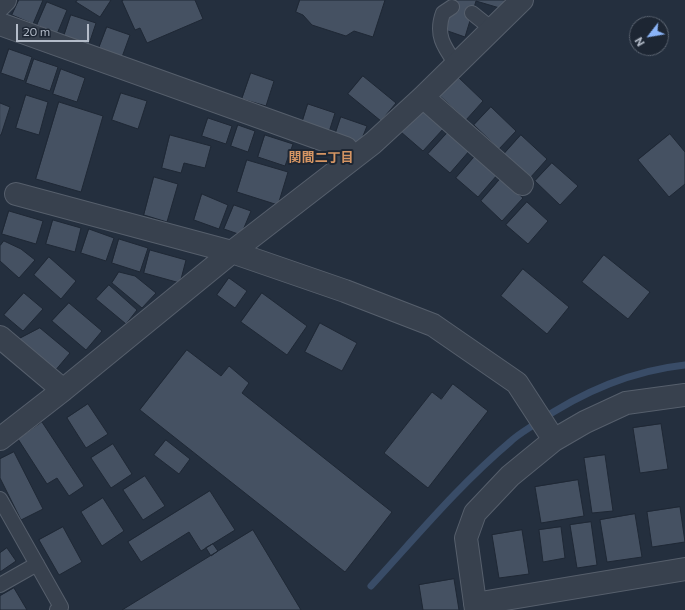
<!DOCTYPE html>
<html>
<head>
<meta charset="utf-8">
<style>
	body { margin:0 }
	#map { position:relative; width:685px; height:610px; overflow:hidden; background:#242f3e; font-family:Commissioner,sans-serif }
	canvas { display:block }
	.north { position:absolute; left:629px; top:16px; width:40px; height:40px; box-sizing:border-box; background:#1d2633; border:1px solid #59626f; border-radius:50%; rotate:239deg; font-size:11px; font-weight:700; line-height:16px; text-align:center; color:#b4bcc9 }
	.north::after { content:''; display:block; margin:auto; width:14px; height:18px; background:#8ab4f8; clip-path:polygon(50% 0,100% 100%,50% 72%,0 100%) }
	.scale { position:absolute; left:16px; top:24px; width:73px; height:18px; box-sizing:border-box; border:2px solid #b4bcc9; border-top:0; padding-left:5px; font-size:12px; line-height:14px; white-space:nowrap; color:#b4bcc9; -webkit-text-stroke:3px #1d2633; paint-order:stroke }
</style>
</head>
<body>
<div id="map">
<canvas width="685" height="610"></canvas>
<div class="north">N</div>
<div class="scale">20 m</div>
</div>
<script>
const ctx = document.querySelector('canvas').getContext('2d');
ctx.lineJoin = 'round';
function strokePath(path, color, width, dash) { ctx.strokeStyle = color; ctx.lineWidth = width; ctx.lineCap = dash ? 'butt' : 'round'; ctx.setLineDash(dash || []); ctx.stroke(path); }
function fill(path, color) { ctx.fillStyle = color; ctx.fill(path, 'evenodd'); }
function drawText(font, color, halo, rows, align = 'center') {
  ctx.font = font + ' Commissioner,"Noto Sans JP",sans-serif'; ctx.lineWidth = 4; ctx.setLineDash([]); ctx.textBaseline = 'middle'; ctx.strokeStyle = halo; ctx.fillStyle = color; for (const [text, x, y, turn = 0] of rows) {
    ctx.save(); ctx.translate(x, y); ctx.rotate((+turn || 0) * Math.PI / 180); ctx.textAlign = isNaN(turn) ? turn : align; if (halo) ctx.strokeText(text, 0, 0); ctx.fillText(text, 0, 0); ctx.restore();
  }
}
strokePath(new Path2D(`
	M371,586C416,537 459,485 510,442C517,435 526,430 535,424C580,393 630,371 685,365`), '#394c67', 7);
const building = new Path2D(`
	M19,0H43L33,24L12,15Z
	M78,0H111L100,17L76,2Z
	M124,0H195L203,19L147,43L140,28L135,30L122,1Z
	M300,0H385L373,37L354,31L346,36L312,25L303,15L296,12Z
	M454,0H505L503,9L476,1L465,37L445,30Z
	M47,2L67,10L57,34L37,25Z
	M71,15L96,23L89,44L64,36Z
	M107,27L130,35L122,57L99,48Z
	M9,49L32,57L24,81L1,73Z
	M34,59L58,67L50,91L26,83Z
	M61,69L85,78L77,102L53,94Z
	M251,73L274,81L266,106L242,99Z
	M363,76L396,103L381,121L348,94Z
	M458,77L483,101L466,120L440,96Z
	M121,93L147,101L138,129L112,120Z
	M26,95L48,102L39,135L16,128Z
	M59,102L103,116L81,192L36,179Z
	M0,103L10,107L1,135H0Z
	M308,104L335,113L329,132L302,123Z
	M491,107L516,131L499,149L474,125Z
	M422,108L444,128L423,151L401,132Z
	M341,117L367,126L363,136L356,143L335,135Z
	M208,118L232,126L226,144L202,136Z
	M238,125L255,131L248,152L231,146Z
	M449,131L470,150L450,173L428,154Z
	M670,134L685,152V184L669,197L638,160Z
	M170,135L211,146L205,168L184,163L181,173L162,168Z
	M265,135L293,144L285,166L258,157Z
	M521,135L547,159L530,178L504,154Z
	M476,155L498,174L478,197L456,178Z
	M247,160L288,172L278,205L237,192Z
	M552,163L578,186L560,205L535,181Z
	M154,177L178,184L167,222L144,215Z
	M501,178L523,198L502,221L481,201Z
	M202,194L228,205L219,229L194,220Z
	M527,202L548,221L528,244L506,225Z
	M234,205L251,211L241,235L224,229Z
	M9,211L43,221L36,244L2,234Z
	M53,220L81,228L75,252L46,244Z
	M89,229L114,238L106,261L81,253Z
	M119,239L148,248L140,272L112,263Z
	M4,241L21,249L35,260L19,278L0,261V246Z
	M150,250L186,260L180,283L144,273Z
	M604,255L650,292L628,319L582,282Z
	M49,257L76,281L61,299L34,275Z
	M523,269L569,307L547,334L501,296Z
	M119,272L135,276L156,293L142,308L112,283Z
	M229,278L247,291L235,308L217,295Z
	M109,285L137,310L126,324L96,299Z
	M24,293L43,309L23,331L4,315Z
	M262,293L307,326L287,355L241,322Z
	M69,303L102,331L86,350L52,321Z
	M320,323L357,343L342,371L305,352Z
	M40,328L70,353L54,372L17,340Z
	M187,350L221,376L229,366L249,383L242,393L392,512L345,572L140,410Z
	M453,384L488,411L428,488L384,453L432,392L441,399Z
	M88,404L108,434L86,448L67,418Z
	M42,422L84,486L69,496L57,478L47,484L18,439Z
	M661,424L668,469L640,473L633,428Z
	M166,440L190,459L179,474L154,455Z
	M113,444L132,474L111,488L91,458Z
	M14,452L43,509L21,520L0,478V459Z
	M605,455L613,511L592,513L584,458Z
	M145,476L165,506L143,520L123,490Z
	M578,480L584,516L541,523L535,487Z
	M210,491L235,530L201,551L189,532L141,562L128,542Z
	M103,498L124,531L102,546L81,512Z
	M680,507L685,542L652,547L647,512Z
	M635,514L642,557L607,562L600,520Z
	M591,522L597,565L577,568L570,525Z
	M63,527L82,562L59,575L39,540Z
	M561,527L565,558L543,562L539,530Z
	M253,530L301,610H122L218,551Z
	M522,530L529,574L499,578L492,535Z
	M213,544L218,551L211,556L206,548Z
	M7,548L16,561L0,572V553Z
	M454,579L459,610H423L419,585Z
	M14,588L27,610H0V596Z`);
fill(building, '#455162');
strokePath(building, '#1f2835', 1);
const service = new Path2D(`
	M452,7L443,13C435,35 444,47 456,64
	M472,13L492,29
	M0,499L61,607L57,610
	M0,585L37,564`);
const minor = new Path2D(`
	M0,5L5,0
	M0,24L346,148L352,158
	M423,97L522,184
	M16,194L232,252L345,291L433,325L517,383L554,440
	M0,337L63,390
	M0,439L63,390L232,252L373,143L423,97L522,0
	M475,604L685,569
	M476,610L466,538L475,513L510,476L554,440L585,422L626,403L685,395`);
strokePath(service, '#565f6c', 16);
strokePath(minor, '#565f6c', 24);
strokePath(service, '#38414e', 14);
strokePath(minor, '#38414e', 22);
drawText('bold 13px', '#d59563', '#1d2633', [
	["関間二丁目",321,158]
]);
</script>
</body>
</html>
